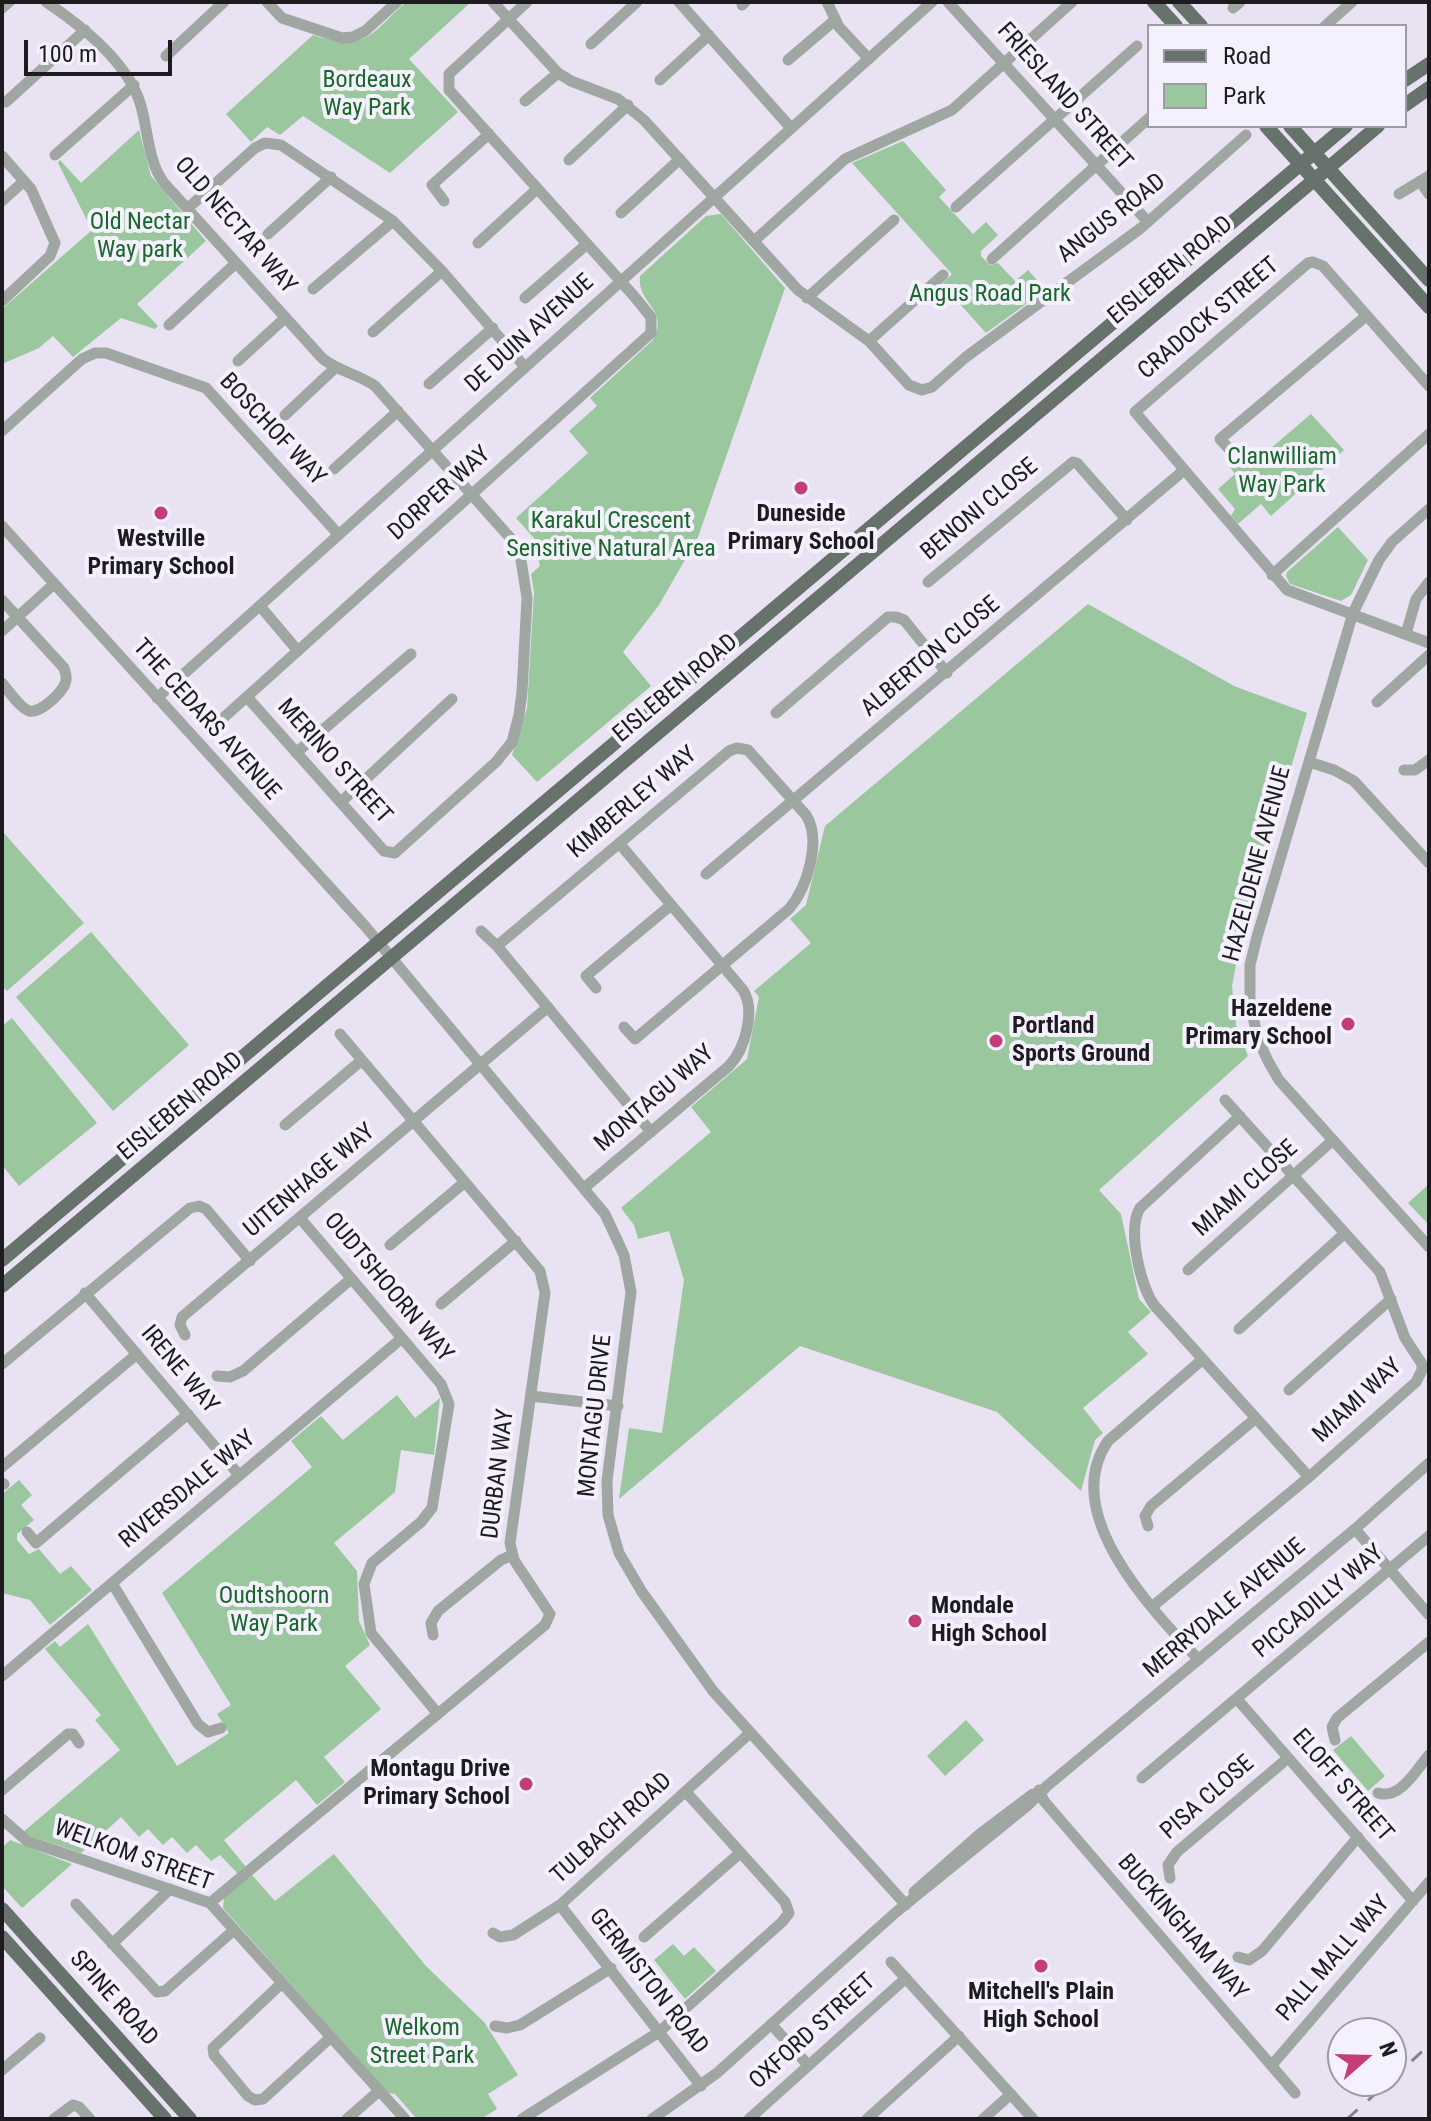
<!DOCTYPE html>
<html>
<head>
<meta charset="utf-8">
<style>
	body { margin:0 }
	#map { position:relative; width:1431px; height:2121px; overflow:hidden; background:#e8e2f3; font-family:"Roboto Condensed",sans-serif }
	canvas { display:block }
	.frame { position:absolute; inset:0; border:4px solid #1d1b20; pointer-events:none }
	.legend { position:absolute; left:1147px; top:24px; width:260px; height:104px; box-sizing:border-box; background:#f5f0fd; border:2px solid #9f9ba5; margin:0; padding:10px 14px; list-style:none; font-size:24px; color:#1d1b20 }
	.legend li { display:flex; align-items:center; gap:16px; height:40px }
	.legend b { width:40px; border:2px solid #9f9ba5 }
	.north { position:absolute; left:1327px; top:2017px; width:80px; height:80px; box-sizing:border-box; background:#f5f0fd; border:2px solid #9f9ba5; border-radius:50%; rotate:70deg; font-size:22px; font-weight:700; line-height:32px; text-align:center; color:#1d1b20 }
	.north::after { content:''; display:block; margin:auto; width:28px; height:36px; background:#c43d7b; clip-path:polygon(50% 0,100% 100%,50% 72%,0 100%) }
	.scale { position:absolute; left:24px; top:40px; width:148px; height:36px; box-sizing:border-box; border:4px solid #1d1b20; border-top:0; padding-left:10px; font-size:24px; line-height:28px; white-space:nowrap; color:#1d1b20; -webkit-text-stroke:6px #f5f0fd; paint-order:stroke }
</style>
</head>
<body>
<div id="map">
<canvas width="1431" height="2121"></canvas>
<div class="frame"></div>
<ul class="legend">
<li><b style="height:10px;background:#66726b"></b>Road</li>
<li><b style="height:22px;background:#9ac79d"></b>Park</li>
</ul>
<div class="north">N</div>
<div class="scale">100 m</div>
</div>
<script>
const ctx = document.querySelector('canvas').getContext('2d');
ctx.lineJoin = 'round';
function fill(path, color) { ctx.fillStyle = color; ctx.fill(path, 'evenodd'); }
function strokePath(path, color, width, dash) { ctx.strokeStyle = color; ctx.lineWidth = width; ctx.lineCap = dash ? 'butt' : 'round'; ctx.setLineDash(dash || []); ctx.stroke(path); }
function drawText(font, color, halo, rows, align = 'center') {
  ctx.font = font + ' "Roboto Condensed",sans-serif'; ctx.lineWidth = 8; ctx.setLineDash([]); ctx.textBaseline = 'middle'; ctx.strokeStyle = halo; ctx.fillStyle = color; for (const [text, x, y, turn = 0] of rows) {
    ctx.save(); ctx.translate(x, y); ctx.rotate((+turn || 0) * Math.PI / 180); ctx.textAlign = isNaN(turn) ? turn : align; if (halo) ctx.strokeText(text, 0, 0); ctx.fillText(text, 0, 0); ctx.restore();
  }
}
fill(new Path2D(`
	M406,2H471L409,59L458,112L390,173L303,116L280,135L267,127L251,142L226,114L313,35C367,52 368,36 406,2Z
	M139,130L151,176L206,241L137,304L158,326L155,329L121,318L73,357L53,336L39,348L2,364V309L92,230L58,163L60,160L81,183Z
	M903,141L946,190L939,197L973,234L986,222L998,235L981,251V256L990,265L998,263L1015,281L1028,270L1044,288V291L986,333L942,284L952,274L852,163Z
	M721,214L785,288L698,537L659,605L623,652L651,686L537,782L512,755L527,708L534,592L531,574L540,566L534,538L516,518L588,453L569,431L597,406L590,398L653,340C670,308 637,305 640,276L706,216Z
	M1311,414L1344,450L1271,516L1261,504L1238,524L1231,516L1235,509L1218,489L1235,474L1227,463L1245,447L1257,460Z
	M1338,527L1368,560L1351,595L1341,601L1290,584L1286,576L1287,572Z
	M1088,604L1234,686L1307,713L1240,942L1232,986L1236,1025L1248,1056L1099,1190L1121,1214L1139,1299L1151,1312L1128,1332L1148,1354L1083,1408L1103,1433L1095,1440L1081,1491L997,1412L800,1346L619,1499L629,1428L662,1433L684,1280L669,1231L638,1239L634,1225L621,1208L711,1132L691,1107L747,1059L759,997L754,991L811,943L790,919L806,905L825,826Z
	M2,831L84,923L7,991L2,986Z
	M91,932L189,1045L113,1111L16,997Z
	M12,1018L97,1123L19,1186L2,1165V1026Z
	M1429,1184V1225L1408,1203Z
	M397,1395L415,1418L440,1398L434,1455L401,1450L395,1492L334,1543L357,1571L359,1621L370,1645L345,1666L381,1709L324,1757L345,1782L317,1805L296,1780L224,1840L246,1867L238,1874L220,1855L211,1861L196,1845L187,1853L172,1837L163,1845L148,1829L139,1837L121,1817L81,1853L24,1834L22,1833L120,1750L95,1720L101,1715L45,1649L55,1641L60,1647L88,1624L177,1766L229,1733L217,1714L231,1705L162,1593L312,1467L291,1441L321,1416L343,1440Z
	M19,1480L32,1495L21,1505L34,1520L17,1534V1540L29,1554L39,1549L60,1574L71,1566L92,1590L50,1625L30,1600L2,1593V1494Z
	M966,1720L984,1740L945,1776L927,1756Z
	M1351,1736L1385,1776L1368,1791L1333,1750Z
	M10,1840L72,1864L22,1908L2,1886V1848Z
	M334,1854L426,1966L484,2022L518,2075L488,2094L497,2109L481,2119H417L395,2094L388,2093L223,1908L224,1898L252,1875L275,1901Z
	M673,1944L684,1956L694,1947L716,1971L685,1999L654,1960Z`), '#9ac79d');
strokePath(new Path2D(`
	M46,2C82,26 129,63 141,106C148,130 148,162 164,183L322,358C337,371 358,374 375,386L513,541L520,554L527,598L522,692L519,715L512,742L496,762L395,853L384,851L247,697
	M267,2L282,18L342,38L353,37L365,31L397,2
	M493,2L558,73L571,81L618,99L644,120L798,290L869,341L909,385L922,390L932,387L966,357L1141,228L1246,135
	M679,2L791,128
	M827,2L839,27L869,59
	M948,2L1148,222
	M742,5L745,2
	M2,8L9,2
	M1233,8L1240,2
	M1325,26L1352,2
	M591,44L637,2
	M166,56L224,2
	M788,60L835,20
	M660,80L709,35
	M525,101L558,73
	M6,102L85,30
	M55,155L134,85
	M2,156L31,189L55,243L50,256L2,301
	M569,160L628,105
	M1420,181L1429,194
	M1399,194L1429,176
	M2,201L24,181
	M444,201L432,185L489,134
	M956,207L1137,46
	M187,209L255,148L265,143L281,145L393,221L442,271L525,367
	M621,213L680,159
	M268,234L331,177
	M754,241L845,159L952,110L1072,2
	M478,243L537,189
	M992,259L1149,118
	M313,289L393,221
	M525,298L587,244
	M807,298L894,220
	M169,325L236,263
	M373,332L442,271
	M869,341L943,275
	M238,361L285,318
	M429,384L493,328
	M1429,386L1323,266L1313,262L1308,263L1135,412L1287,590L1429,643
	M285,415L335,368
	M2,431L82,359L95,353H106L206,388L339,535
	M1230,450L1220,439L1366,316
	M334,469L398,411
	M1429,509L1392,542L1379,560L1353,613L1257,937L1250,965V1003L1258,1039L1268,1061L1279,1080L1429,1247
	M2,526L365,926L605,1214L624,1255L631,1292L607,1481L608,1515L619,1553L642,1592L713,1691L906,1905
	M1272,575L1429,434
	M928,582L1073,462L1077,463L1127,520
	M2,600L64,668C65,672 67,676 66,680C65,691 40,714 29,711C19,707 9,691 2,683
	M260,606L298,651
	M2,631L54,584
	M1406,634L1416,599L1429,582
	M157,698L932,2
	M1377,702L1429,655
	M776,713L888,617H896L904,620L947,673
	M211,729L651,333V317L633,295L449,90V74L527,2
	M296,753L411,654
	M1309,762L1334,770L1354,781L1429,863
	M1404,770H1415L1429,760
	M341,802L452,699
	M706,874L1183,471
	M481,931L497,946
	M596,988L586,976L671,905
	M624,1027L635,1039L789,909C807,888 822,840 806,815L748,750L737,748L729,751L497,946L651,1132
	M1240,1116L1140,1208C1127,1229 1140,1285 1154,1305L1309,1477
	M285,1125L362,1060
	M584,1188L729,1066C745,1049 756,1011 743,990L619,843
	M300,1218L441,1384L449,1404L432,1508L421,1522L372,1563L364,1584L371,1633L438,1714
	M390,1245L465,1182
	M1188,1270L1333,1140
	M85,1293L239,1475
	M441,1304L516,1241
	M1239,1329L1345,1233
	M185,1335L180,1325L182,1317L548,1007
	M2,1364L190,1208L199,1206L206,1209L250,1261
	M217,1376L230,1377L243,1371L351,1279
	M1289,1390L1391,1299
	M531,1396L618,1406
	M2,1467L137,1354
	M2,1483L4,1484
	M1148,1526L1145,1516L1151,1506L1256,1418
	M1355,1529L1429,1615
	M27,1532L36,1543L188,1414
	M112,1583L198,1724L208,1732L221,1728
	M1153,1606L1309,1477L1416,1382L1422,1370V1364L1405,1338L1380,1272L1225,1100
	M433,1635L431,1623L438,1611L501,1560L512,1555
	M1199,1660C1152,1610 1058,1513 1108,1441L1203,1359
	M2,1676L402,1338
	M1237,1699L1413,1901
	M1335,1740L1332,1727L1337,1718L1429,1642
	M1142,1778L1429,1536
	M2,1790L68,1734H73L79,1743
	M1039,1790L1044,1801L1295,2093
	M1378,1793C1400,1800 1416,1770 1429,1755
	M2,1819L27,1841L210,1903L405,2119
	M1170,1878L1168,1865L1177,1852L1288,1758
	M914,1892L980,1834L1033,1794
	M210,1903L545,1625L550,1614L514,1560L510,1543L545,1293L540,1271L340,1034
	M76,1904L157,1992L165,1991L234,1930
	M560,1905L701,2086
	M493,1933L500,1937L513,1935L560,1905L750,1733
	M644,1937L740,1853
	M112,1944L170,1889
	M1238,1957L1249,1960L1262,1951L1358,1837
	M891,1962L1033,2119
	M282,1983L213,2048L214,2055L248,2096L255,2100L263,2099L331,2037
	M771,2024L808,2065
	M495,2026L507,2028L520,2025L611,1968
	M1272,2065L1429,1882
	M2,2070L40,2038
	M54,2119L73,2105L79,2107L90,2119
	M347,2119L379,2091
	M522,2119L659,2032L782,1922L789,1913L785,1902L686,1792
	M652,2119L717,2073L895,1913L1027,1806L1047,1786L1355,1529L1429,1463
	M749,2119L906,1978
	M867,2119L959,2036
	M983,2119L1011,2094`), '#a0a7a2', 11);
strokePath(new Path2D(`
	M1154,2L1176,26
	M1179,2L1201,26
	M1405,80L1429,64
	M1405,105L1429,88
	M1266,126L1429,307
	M1290,126L1429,280
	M2,1260L1346,126
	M2,1286L1378,126
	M2,1909L190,2119
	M2,1937L165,2119`), '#66726b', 14);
strokePath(new Path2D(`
	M1391,2080L1429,2045
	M1347,2119L1390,2081`), '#86828e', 3, [14, 14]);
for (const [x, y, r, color] of [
	[801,488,8,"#c43d7b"],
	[161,513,8,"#c43d7b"],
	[1348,1024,8,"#c43d7b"],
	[996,1041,8,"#c43d7b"],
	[915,1621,8,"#c43d7b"],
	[526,1784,8,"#c43d7b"],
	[1041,1966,8,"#c43d7b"]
]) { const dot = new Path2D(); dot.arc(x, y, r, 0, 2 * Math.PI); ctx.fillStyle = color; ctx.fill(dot); strokePath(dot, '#f5f0fd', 3); }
drawText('24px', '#18682a', '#f5f0fd', [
	["Bordeaux",367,81],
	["Way Park",367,109],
	["Old Nectar",140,223],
	["Way park",140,251],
	["Angus Road Park",990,295],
	["Clanwilliam",1282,458],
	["Way Park",1282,486],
	["Karakul Crescent",611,522],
	["Sensitive Natural Area",611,550],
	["Oudtshoorn",274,1597],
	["Way Park",274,1625],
	["Welkom",422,2029],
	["Street Park",422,2057]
]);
drawText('24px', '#1d1b20', '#f5f0fd', [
	["FRIESLAND STREET",1064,97,48],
	["ANGUS ROAD",1112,219,-38],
	["OLD NECTAR WAY",235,226,49],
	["EISLEBEN ROAD",1171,271,-40],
	["CRADOCK STREET",1209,319,-40],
	["DE DUIN AVENUE",530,334,-42],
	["BOSCHOF WAY",272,430,47],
	["DORPER WAY",440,494,-42],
	["BENONI CLOSE",980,510,-40],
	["ALBERTON CLOSE",931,657,-40],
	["EISLEBEN ROAD",676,689,-40],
	["THE CEDARS AVENUE",206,720,48],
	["MERINO STREET",334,762,48],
	["KIMBERLEY WAY",633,803,-40],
	["HAZELDENE AVENUE",1258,864,-75],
	["MONTAGU WAY",655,1099,-41],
	["EISLEBEN ROAD",181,1107,-40],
	["UITENHAGE WAY",310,1181,-40],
	["MIAMI CLOSE",1246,1189,-42],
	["OUDTSHOORN WAY",388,1288,50],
	["IRENE WAY",179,1370,50],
	["MIAMI WAY",1358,1401,-43],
	["MONTAGU DRIVE",596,1416,-84],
	["DURBAN WAY",499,1474,-83],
	["RIVERSDALE WAY",188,1490,-40],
	["PICCADILLY WAY",1319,1602,-40],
	["MERRYDALE AVENUE",1225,1609,-40],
	["ELOFF STREET",1342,1786,49],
	["PISA CLOSE",1208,1798,-41],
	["TULBACH ROAD",612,1829,-42],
	["WELKOM STREET",133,1856,20],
	["BUCKINGHAM WAY",1182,1928,49],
	["PALL MALL WAY",1334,1959,-49],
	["GERMISTON ROAD",648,1982,52],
	["SPINE ROAD",113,1999,48],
	["OXFORD STREET",813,2032,-42]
]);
drawText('bold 24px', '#1d1b20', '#f5f0fd', [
	["Duneside",801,515],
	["Primary School",801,543],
	["Westville",161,540],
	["Primary School",161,568],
	["Hazeldene",1332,1010,"right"],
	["Primary School",1332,1038,"right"],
	["Portland",1012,1027,"left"],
	["Sports Ground",1012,1055,"left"],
	["Mondale",931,1607,"left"],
	["High School",931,1635,"left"],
	["Montagu Drive",510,1770,"right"],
	["Primary School",510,1798,"right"],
	["Mitchell's Plain",1041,1993],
	["High School",1041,2021]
]);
</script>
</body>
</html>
